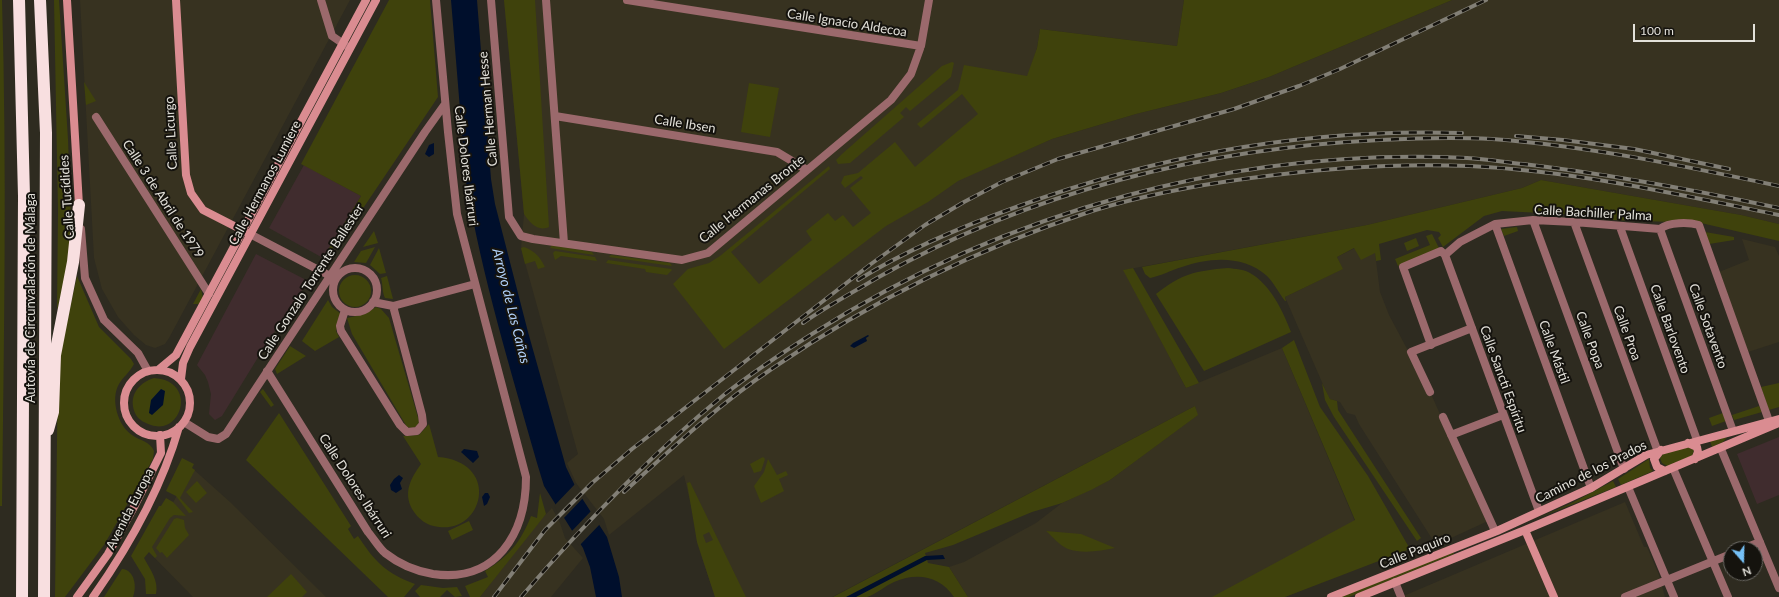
<!DOCTYPE html>
<html>
<head>
<meta charset="utf-8">
<style>
	body { margin:0 }
	#map { position:relative; width:1779px; height:597px; overflow:hidden; background:#2e2b20; font-family:Lato,sans-serif }
	canvas { display:block }
	.north { position:absolute; left:1723px; top:541px; width:40px; height:40px; box-sizing:border-box; background:#15130e; border:1px solid #676560; border-radius:50%; rotate:160deg; font-size:11px; font-weight:700; line-height:16px; text-align:center; color:#e3e1da }
	.north::after { content:''; display:block; margin:auto; width:14px; height:18px; background:#75c0f6; clip-path:polygon(50% 0,100% 100%,50% 72%,0 100%) }
	.scale { position:absolute; left:1633px; top:24px; width:122px; height:18px; box-sizing:border-box; border:2px solid #e3e1da; border-top:0; padding-left:5px; font-size:12px; line-height:14px; white-space:nowrap; color:#e3e1da; -webkit-text-stroke:3px #15130e; paint-order:stroke }
</style>
</head>
<body>
<div id="map">
<canvas width="1779" height="597"></canvas>
<div class="north">N</div>
<div class="scale">100 m</div>
</div>
<script>
const ctx = document.querySelector('canvas').getContext('2d');
ctx.lineJoin = 'round';
function fill(path, color) { ctx.fillStyle = color; ctx.fill(path, 'evenodd'); }
function strokePath(path, color, width, dash) { ctx.strokeStyle = color; ctx.lineWidth = width; ctx.lineCap = dash ? 'butt' : 'round'; ctx.setLineDash(dash || []); ctx.stroke(path); }
function drawText(font, color, halo, rows, align = 'center') {
  ctx.font = font + ' Lato,sans-serif'; ctx.lineWidth = 4; ctx.setLineDash([]); ctx.textBaseline = 'middle'; ctx.strokeStyle = halo; ctx.fillStyle = color; for (const [text, x, y, turn = 0] of rows) {
    ctx.save(); ctx.translate(x, y); ctx.rotate((+turn || 0) * Math.PI / 180); ctx.textAlign = isNaN(turn) ? turn : align; if (halo) ctx.strokeText(text, 0, 0); ctx.fillText(text, 0, 0); ctx.restore();
  }
}
fill(new Path2D(`
	M304,165L361,196L323,258L269,228Z
	M256,254L308,281L265,346L222,416L215,420L209,414L211,394L208,382L205,375L197,365Z
	M1779,437V495L1757,504L1737,454Z`), '#402c2e');
fill(new Path2D(`
	M80,0H350L169,338L165,344L155,348L146,345L134,335L118,317L102,289L94,258Z
	M504,0H1184L1177,46L1040,29L1037,48L1028,76L1015,155L1052,139L1136,114L1221,93L1269,77L1452,0H1779V224L1741,215L1541,180L1522,188L1367,225L1124,270L1186,388L1282,348L1372,562L1285,597H968L949,567L964,562L1036,523L1062,503L1110,480L1197,415L1195,406L832,597H715L697,542L695,523L684,475L609,535L604,519L576,483L567,463L578,454L521,248L524,214Z
	M1742,239L1775,247L1779,256V342L1748,352L1719,272L1749,260Z
	M1355,248L1375,253L1380,292L1389,315L1431,394L1488,521L1436,545L1359,424L1355,415L1347,413L1340,402L1330,399L1328,396L1285,297L1342,269L1337,257Z
	M192,468L230,502L326,597H193L147,550Z
	M1625,502L1644,547H1647L1659,575L1665,597H1401Z
	M552,508L560,523L565,538L583,558L551,597H480L537,523Z`), '#373220');
fill(new Path2D(`
	M0,0H2C7,169 4,338 2,506H0Z
	M54,0H59L68,139L72,254L57,310L58,211Z
	M389,0H430L438,97L339,244L336,243L325,259L323,258L361,196L301,164Z
	M504,0H535L549,227C538,232 530,223 524,214Z
	M1184,0H1452L1269,77L1221,93L1136,114L1052,139L958,181L928,202L886,226L724,349L673,284L688,269L709,263L720,256L829,166L830,169L731,252L759,284L812,240L806,231L828,213L835,221L843,215L853,227L871,213L850,188L863,178L861,176L845,188L841,183L844,176L858,173L895,142L915,167L978,114L962,94L921,128L917,124L958,90L964,65L1027,76L1037,48L1040,29L1177,46Z
	M952,62L954,63L951,77L910,111L906,107L900,113L904,117L850,163L838,164L836,160L842,154L942,66Z
	M84,82L96,101L86,105Z
	M749,83L779,88L770,137L741,132Z
	M1541,180L1741,215L1779,224V241L1701,223L1614,220L1562,214L1502,211L1484,216L1443,247L1438,238L1441,235L1439,232L1427,230L1379,244L1381,260L1376,261L1375,253L1361,260L1354,248L1337,257L1343,269L1285,297L1286,301H1285C1279,293 1274,283 1267,276C1244,255 1210,257 1182,267C1171,270 1161,276 1150,278L1145,274L1142,267L1367,225L1522,188Z
	M1517,227L1518,231L1504,236L1501,229Z
	M374,231L378,243L363,247Z
	M1705,232L1734,237V240L1709,244Z
	M1432,234L1439,248L1398,266L1395,259L1430,245L1426,236Z
	M1416,238L1419,246L1407,251L1404,243Z
	M552,245L592,252L594,255L550,248Z
	M375,247L366,263L354,262L361,251Z
	M524,247C535,251 540,257 545,267L538,269L535,261L525,264L521,248Z
	M379,248L386,273L380,274L370,265Z
	M555,251L595,257L597,261L561,256L555,260L553,253Z
	M611,255L670,263L672,266L609,257Z
	M608,260L671,269L672,270L667,275L646,272L645,269L606,263Z
	M1133,268L1199,383L1186,388L1123,270Z
	M1228,268C1235,269 1244,269 1250,273C1270,284 1283,311 1291,332L1204,371L1156,294C1183,273 1195,271 1228,268Z
	M339 291a16 16 0 1 1 32 0a16 16 0 1 1-32 0Z
	M77,276L99,327L131,359L134,364C130,372 123,377 119,384C110,399 118,426 132,435C140,441 150,441 154,451L153,459L104,545L65,597H55L58,363Z
	M387,276L393,299L385,298C382,292 383,285 381,278Z
	M201,289L203,298L199,304H193Z
	M328,300L332,307L341,314L336,331L339,337L315,351L302,341Z
	M376,307L381,309L389,318L419,421L418,426L412,428L407,427L352,334L347,318L365,314Z
	M1294,340L1320,407L1368,476L1410,549L1285,597H1212L1355,520L1282,348Z
	M290,346L306,356L277,374L275,369Z
	M154,378C198,381 182,436 151,425C145,423 139,420 136,415C127,397 138,383 154,378Z
	M1322,383L1330,399L1337,401L1338,410L1421,538L1417,541L1334,417L1325,400Z
	M1779,383V407L1769,410L1761,387Z
	M263,389L274,405L271,407L260,392Z
	M1195,406L1198,415L1110,480L1091,490L1062,503L1032,512L953,545L925,553L928,563L949,567L968,597H954C940,576 917,572 894,582C885,586 876,594 867,597C857,597 843,597 833,597Z
	M1759,406L1762,412L1734,420L1732,415Z
	M279,413L351,526L348,529L354,539L358,536C374,561 387,574 415,584L404,597H388L246,460Z
	M1723,413L1726,421L1712,426L1709,418Z
	M429,424L438,457C501,462 484,533 439,527C427,526 418,519 412,509C403,492 411,478 421,464L403,436L419,435Z
	M1727,437L1723,442L1712,447L1710,441Z
	M1687,447L1694,450L1692,456L1667,466L1662,463L1660,458L1663,454Z
	M763,457L765,459L761,471L754,473L750,464Z
	M182,458L194,464L192,468L195,470L180,498L193,512L189,513L176,496L166,491Z
	M768,459L777,475L786,471L788,475L779,479L784,491L761,503L754,486L764,472Z
	M1649,459L1650,468L1653,471L1621,485L1618,479Z
	M197,481L207,493L196,503L186,492Z
	M1613,481L1616,487L1538,518L1572,503Z
	M690,482L746,597H715L697,542L687,483ZM709,532L713,540L706,543L703,535Z
	M540,493L546,514L480,597H470L465,586L488,577L485,571C508,557 521,542 531,516L537,518Z
	M166,498L173,502L186,516L174,515L170,518L152,547L157,556L155,558L149,552L144,558C150,569 159,581 156,594H146L145,579L131,556L159,506H161Z
	M177,518L184,520L185,528L189,535L167,558L162,552L160,553L156,548L174,519Z
	M469,521L473,530L452,540L448,531Z
	M1046,531L1081,534L1115,548C1101,551 1082,554 1068,549C1060,546 1053,537 1046,531Z
	M1453,552L1454,554L1349,597H1337Z
	M122,569C135,570 137,587 133,597H104Z
	M291,574L307,592L302,597H267Z
	M421,585L443,588L457,587L462,596L455,597L447,590L440,597H420L415,591Z`), '#3f420c');
fill(new Path2D(`
	M451,0H477L491,179L495,204L528,332L566,467L578,492L607,537L619,577L622,597H596L590,567L583,548L544,486L537,463C511,371 482,277 466,182Z
	M434,143V154L429,157L425,154L429,145Z
	M868,335L869,336L866,338L867,341L854,348L850,346L853,343Z
	M161,389L165,391L163,405L152,415L149,413L151,400Z
	M464,449L477,451L479,457L473,463L461,452Z
	M399,475L403,478L400,483L402,489L396,493L391,490L390,485L394,479Z
	M485,493H488L490,497L487,504L484,506L482,497Z
	M943,555L945,559L927,560L856,597H846L925,556Z`), '#000f2c');
fill(new Path2D(`
	M576,483L584,497L562,520L554,506Z
	M592,510L601,523L579,546L570,533Z`), '#2e2b20');
strokePath(new Path2D(`
	M321,0L332,36L348,47
	M491,0L509,217L521,236L533,239L682,260L708,253L891,100L911,74L921,46L929,0
	M546,0L564,243
	M627,0L921,46
	M555,116L777,152L807,170
	M96,117L209,294
	M1533,220L1624,469
	M1574,222L1658,452
	M1495,224L1591,488
	M1620,227L1697,440
	M81,229L85,278L104,320L138,353L148,371
	M1660,229L1733,431
	M248,233L334,278
	M1445,255L1460,242L1495,224L1533,220L1574,222L1660,229C1669,222 1688,222 1699,225L1769,421
	M1445,255L1539,511
	M333 290a22 22 0 1 1 44 0a22 22 0 1 1-44 0Z
	M373,302L393,306L475,284
	M345,310L340,326L341,331L400,425L407,432L417,431L423,424L422,415L393,306
	M1431,345L1403,267L1441,251L1445,255
	M267,371L368,532C374,539 379,548 385,553C399,564 415,571 433,574C496,583 526,534 526,477L457,214L448,132L436,0
	M1430,392L1411,352L1472,328
	M1443,417L1495,531
	M184,422L208,437L218,439L226,434L425,132L445,104
	M1451,435L1503,415
	M1721,449L1779,588
	M1673,468L1728,597
	M1628,487L1674,597
	M1742,549L1760,542
	M1395,582L1401,597
	M1625,597L1731,554`), '#9b696c', 8);
strokePath(new Path2D(`
	M67,0L79,205
	M176,0L186,175L191,193L203,210L246,232
	M158,370L176,355L366,0
	M124 403a33 33 0 1 1 66 0a33 33 0 1 1-66 0Z
	M181,379L183,363L190,347L376,0
	M1688,443L1697,447L1698,452L1695,459
	M1661,450L1654,459L1657,467L1665,471
	M1525,530L1554,597
	M77,597L108,554L135,505L161,453L160,435
	M93,597C129,546 162,487 179,427
	M1331,597L1497,531L1591,488L1646,455L1779,419
	M1359,597L1525,530L1779,423`), '#da8c91', 8);
strokePath(new Path2D(`
	M19,0L24,196L22,597
	M40,0L46,133L44,597
	M48,430L53,412L55,355L73,262L79,205`), '#f8dfe0', 12);
const rail = new Path2D(`
	M1516,136L1563,140L1634,149L1729,169
	M858,280C908,249 963,226 1019,206C1161,154 1311,128 1462,133
	M803,323C827,306 852,293 877,278C1029,192 1206,148 1380,140C1417,138 1455,137 1492,139C1589,146 1684,166 1779,186
	M624,492C671,449 719,404 773,368C871,301 979,248 1092,211C1144,195 1198,185 1251,178C1324,168 1397,163 1470,166C1575,171 1677,194 1779,215
	M494,597L545,530L592,483L632,449L871,264L925,225L964,202L1002,182L1058,159L1234,109L1299,86L1340,69L1486,0
	M521,597C584,524 650,455 725,394C753,372 782,353 812,334C1005,211 1237,147 1467,158C1485,159 1504,162 1523,164C1609,174 1694,190 1779,208`);
strokePath(rail, '#827f76', 4);
strokePath(rail, '#15130e', 2.5, [8]);
drawText('13px', '#e3e1da', '#15130e', [
	["Calle Ignacio Aldecoa",847,23,9],
	["Calle Herman Hesse",488,109,-95],
	["Calle Ibsen",685,124,9],
	["Calle Licurgo",171,133,-93],
	["Calle Dolores Ibárruri",466,166,83],
	["Calle Hermanos Lumiere",265,183,-62],
	["Calle Tucídides",67,197,-94],
	["Calle 3 de Abril de 1979",163,199,57],
	["Calle Hermanas Bronte",752,199,-39],
	["Calle Bachiller Palma",1593,213,3],
	["Calle Gonzalo Torrente Ballester",311,282,-57],
	["Autovía de Circunvalación de Málaga",31,298,-90],
	["Calle Sotavento",1708,326,70],
	["Calle Barlovento",1670,329,70],
	["Calle Proa",1627,333,70],
	["Calle Popa",1590,340,70],
	["Calle Mástil",1554,352,70],
	["Calle Sancti Espíritu",1503,379,70],
	["Camino de los Prados",1591,472,-27],
	["Calle Dolores Ibárruri",355,486,57],
	["Avenida Europa",130,509,-63],
	["Calle Paquiro",1415,551,-22]
]);
drawText('italic 14px', '#b1d1fa', '#15130e', [
	["Arroyo de Las Cañas",511,306,76]
]);
</script>
</body>
</html>
